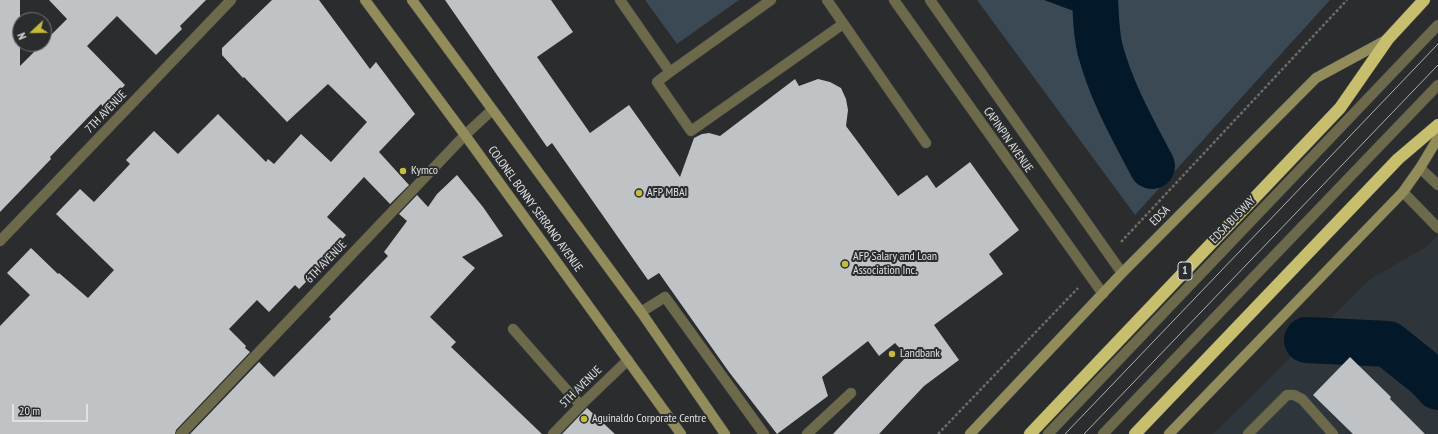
<!DOCTYPE html>
<html>
<head>
<meta charset="utf-8">
<style>
	body { margin:0 }
	#map { position:relative; width:1438px; height:434px; overflow:hidden; background:#2a2c2d; font-family:"PT Sans Narrow",sans-serif }
	canvas { display:block }
	.north { position:absolute; left:12px; top:12px; width:40px; height:40px; box-sizing:border-box; background:#2a2c2d; border:1px solid #727475; border-radius:50%; rotate:248deg; font-size:11px; font-weight:700; line-height:16px; text-align:center; color:#dfe1e2 }
	.north::after { content:''; display:block; margin:auto; width:14px; height:18px; background:#c7bb3b; clip-path:polygon(50% 0,100% 100%,50% 72%,0 100%) }
	.scale { position:absolute; left:12px; top:404px; width:76px; height:18px; box-sizing:border-box; border:2px solid #dfe1e2; border-top:0; padding-left:5px; font-size:12px; line-height:14px; white-space:nowrap; color:#dfe1e2; -webkit-text-stroke:3px #2a2c2d; paint-order:stroke }
</style>
</head>
<body>
<div id="map">
<canvas width="1438" height="434"></canvas>
<div class="north">N</div>
<div class="scale">20 m</div>
</div>
<script>
const ctx = document.querySelector('canvas').getContext('2d');
ctx.lineJoin = 'round';
function fill(path, color) { ctx.fillStyle = color; ctx.fill(path, 'evenodd'); }
function strokePath(path, color, width, dash) { ctx.strokeStyle = color; ctx.lineWidth = width; ctx.lineCap = dash ? 'butt' : 'round'; ctx.setLineDash(dash || []); ctx.stroke(path); }
function drawText(font, color, halo, rows, align = 'center') {
  ctx.font = font + ' "PT Sans Narrow",sans-serif'; ctx.lineWidth = 4; ctx.setLineDash([]); ctx.textBaseline = 'middle'; ctx.strokeStyle = halo; ctx.fillStyle = color; for (const [text, x, y, turn = 0] of rows) {
    ctx.save(); ctx.translate(x, y); ctx.rotate((+turn || 0) * Math.PI / 180); ctx.textAlign = isNaN(turn) ? turn : align; if (halo) ctx.strokeText(text, 0, 0); ctx.fillText(text, 0, 0); ctx.restore();
  }
}
fill(new Path2D(`
	M1438,236V434H1213L1370,279L1426,247Z`), '#2f363b');
fill(new Path2D(`
	M645,0H739L677,44Z
	M977,0H1330L1135,215Z`), '#3b4955');
fill(new Path2D(`
	M1044,0H1089V1L1083,12L1071,10Z`), '#031829');
strokePath(new Path2D(`
	M1095,0C1096,16 1096,33 1100,49C1111,91 1132,128 1152,166
	M1307,340L1388,344L1428,376L1438,387`), '#031829', 46);
fill(new Path2D(`
	M0,0H20V66L42,44H44V42L67,19L49,0H206L180,26L182,29L156,55L117,16L87,46L125,85L103,107L101,104L50,157L51,159L0,212Z
	M272,0H319L370,69L376,62L415,114L379,152L409,185L390,204L364,177L327,217L346,235L320,264L322,266L299,289L295,285L269,312L257,300L229,329L246,346L245,348L250,352L176,430L175,434H0V326L30,295L7,273L31,248L58,274L59,273L88,298L114,270L56,214L80,189L94,202L130,164L126,160L154,131L178,154L218,114L266,162L268,159L274,164L301,134L331,162L367,122L328,84L287,122L244,77L243,78L222,55V48Z
	M445,0H551L573,32L537,57L590,133L629,105L680,177L694,138L702,134L709,133L720,136L795,79L799,86L818,79L830,82L841,88L846,99L848,110L846,126L898,196L927,175L936,188L970,162L1019,230L989,254L1003,274L934,325L959,360L924,386L879,434H833L907,356L895,343L879,356L868,341L822,377L828,396L777,434L729,372L659,273L648,280L552,143L547,147Z
	M457,175L483,207L503,236L462,257L475,268L430,317L456,342L451,347L542,434H190L259,362L274,377L331,319L329,317L388,256L384,252L407,221L399,214L417,195L428,207L437,194Z
	M1350,357L1391,397L1390,399L1425,434H1353L1313,395Z
	M587,408L615,434H562Z`), '#c0c3c5');
const lane = new Path2D(`
	M620,0L670,72L771,0
	M827,0L926,143
	M894,0L1103,294
	M930,0L1122,273
	M670,72L657,82L691,131L843,24
	M641,312L665,297L764,434
	M513,329L571,395L581,405
	M807,434L851,393
	M1048,434L1438,25
	M1103,434L1438,85
	M1248,434L1287,395H1294L1302,399L1333,434`);
const street = new Path2D(`
	M1420,168L1438,185
	M1403,192L1438,228
	M0,241L231,0
	M181,434L465,135L492,110
	M553,434L581,405L628,360`);
const secondary = new Path2D(`
	M365,0L465,135L681,434
	M412,0L641,312L725,434
	M970,434L1122,273L1316,78L1388,39
	M1169,434L1403,192L1420,168L1438,138`);
const highway = new Path2D(`
	M1030,434L1340,108L1388,39L1424,0
	M1135,434L1398,159L1438,125`);
strokePath(lane, '#47494a', 11);
strokePath(street, '#47494a', 11);
strokePath(secondary, '#47494a', 11);
strokePath(highway, '#47494a', 13);
strokePath(new Path2D(`
	M1121,242L1347,0
	M938,434L1078,288`), '#696b6c', 2.5, [3, 2]);
strokePath(lane, '#6c6a4a', 10);
strokePath(street, '#6c6a4a', 10);
strokePath(secondary, '#918c59', 10);
strokePath(highway, '#c7bf6e', 12);
strokePath(new Path2D(`
	M1065,434L1438,44
	M1084,434L1438,65`), '#acaeaf', 1);
for (const [x, y, r, color] of [
	[403,171,4,"#c7bb3b"],
	[639,193,4,"#c7bb3b"],
	[845,264,4,"#c7bb3b"],
	[892,354,4,"#c7bb3b"],
	[584,419,4,"#c7bb3b"]
]) { const dot = new Path2D(); dot.arc(x, y, r, 0, 2 * Math.PI); ctx.fillStyle = color; ctx.fill(dot); strokePath(dot, '#2a2c2d', 1.5); }
for (const [x, y, w] of [
	[1185,271,14]
]) { const box = new Path2D(); box.roundRect(x - w / 2, y - 9, w, 18, 3); ctx.fillStyle = '#2a2c2d'; ctx.fill(box); strokePath(box, '#dfe1e2', 1); }
drawText('bold 11px', '#dfe1e2', null, [
	["1",1185,271]
]);
drawText('12px', '#dfe1e2', '#2a2c2d', [
	["7TH AVENUE",106,112,-46],
	["CAPINPIN AVENUE",1008,140,55],
	["COLONEL BONNY SERRANO AVENUE",535,209,54],
	["EDSA",1160,216,-45],
	["EDSA BUSWAY",1233,220,-46],
	["6TH AVENUE",326,262,-46],
	["5TH AVENUE",581,387,-45]
]);
drawText('12px', '#dfe1e2', '#2a2c2d', [
	["Kymco",411,171],
	["AFP MBAI",647,193],
	["AFP Salary and Loan",853,257],
	["Association Inc.",853,271],
	["Landbank",900,354],
	["Aguinaldo Corporate Centre",592,419]
], 'left');
</script>
</body>
</html>
